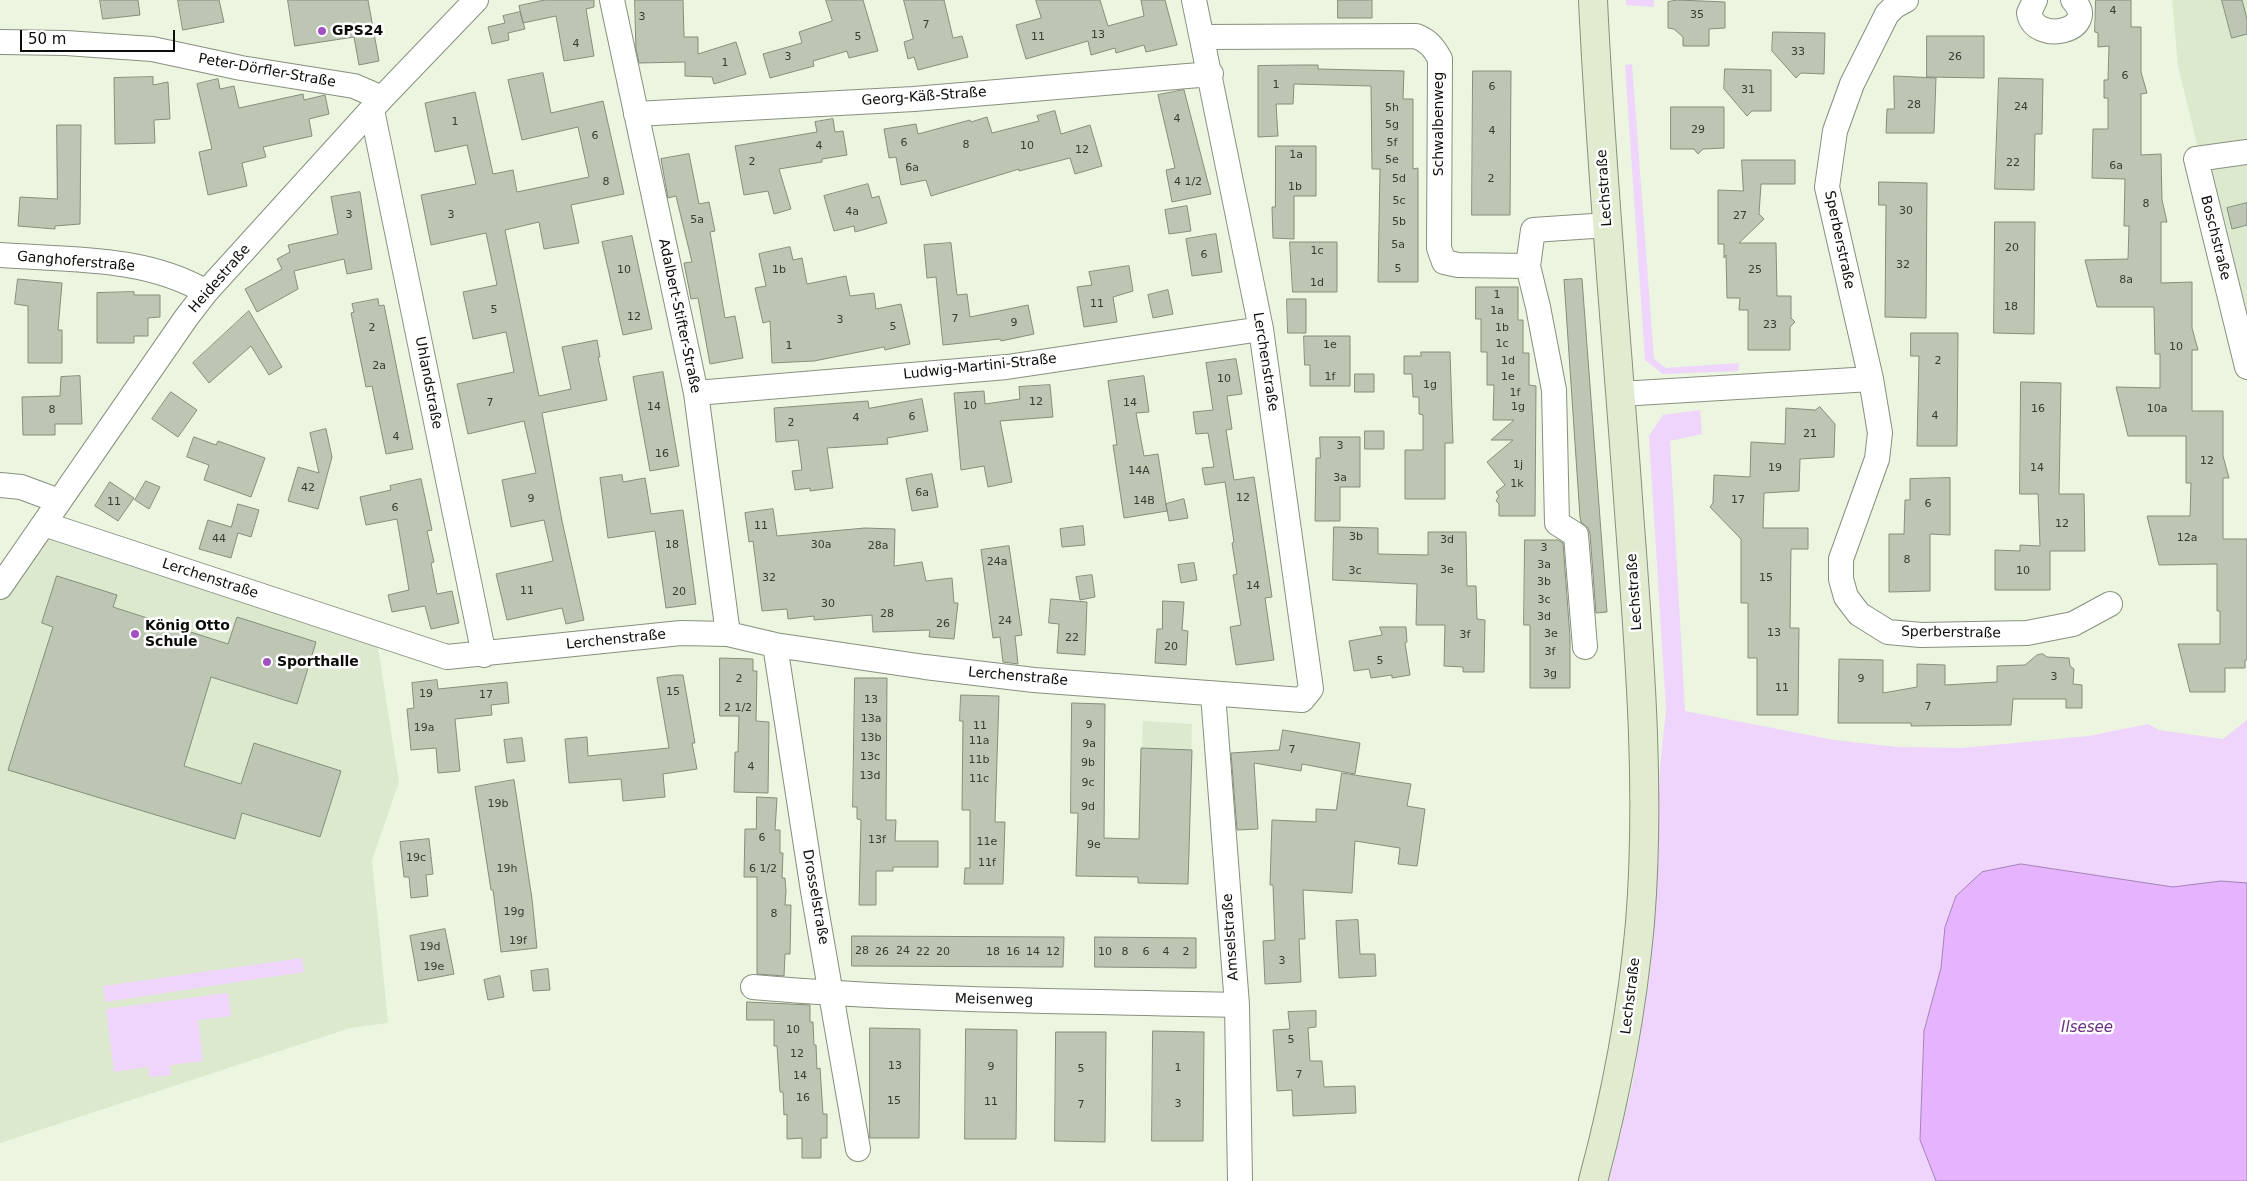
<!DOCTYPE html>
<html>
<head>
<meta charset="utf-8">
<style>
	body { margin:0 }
	#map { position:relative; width:2247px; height:1181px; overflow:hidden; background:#ebf5e0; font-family:"DejaVu Sans",sans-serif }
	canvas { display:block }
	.scale { position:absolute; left:20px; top:30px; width:155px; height:22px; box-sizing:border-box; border:2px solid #0b0e08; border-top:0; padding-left:6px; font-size:15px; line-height:18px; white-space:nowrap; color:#0b0e08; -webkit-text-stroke:4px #fff; paint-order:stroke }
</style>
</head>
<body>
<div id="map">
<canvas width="2247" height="1181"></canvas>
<div class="scale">50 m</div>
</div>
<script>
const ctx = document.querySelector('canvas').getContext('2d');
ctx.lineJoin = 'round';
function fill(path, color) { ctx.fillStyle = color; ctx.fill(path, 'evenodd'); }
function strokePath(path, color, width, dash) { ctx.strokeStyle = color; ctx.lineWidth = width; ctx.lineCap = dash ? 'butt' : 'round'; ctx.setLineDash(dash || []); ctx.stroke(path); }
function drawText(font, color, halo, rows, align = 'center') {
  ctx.font = font + ' "DejaVu Sans",sans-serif'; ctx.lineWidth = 5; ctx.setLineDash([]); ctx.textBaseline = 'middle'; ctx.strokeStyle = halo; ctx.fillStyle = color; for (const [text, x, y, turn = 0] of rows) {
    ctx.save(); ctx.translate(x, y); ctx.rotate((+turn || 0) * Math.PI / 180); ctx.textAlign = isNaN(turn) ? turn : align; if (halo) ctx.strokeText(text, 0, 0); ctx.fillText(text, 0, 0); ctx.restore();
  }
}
fill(new Path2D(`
	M2172,0H2247V348L2178,66Z
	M44,524L376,635L399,782L372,860L388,1023L350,1028L0,1143V587Z
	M1143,721L1192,724L1188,884L1138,883Z`), '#dce9ce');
fill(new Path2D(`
	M1626,0H1654V7L1626,5Z
	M1632,64L1654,359L1666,368L1739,363L1738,371L1663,374L1645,360L1625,65Z
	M1700,410L1702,434L1670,441L1685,711L1834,740L1897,747L1962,748L2089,736L2148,724L2159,730L2223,739L2247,720V883L2221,881L2173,887L2021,864L1945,927L1941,968L1924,1031L1920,1140L1936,1181H1609L1633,1082L1651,967L1660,768L1666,710L1649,436L1663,415Z
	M302,958L304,972L105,1002L103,986Z
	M228,993L231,1016L198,1020L203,1061L170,1065L171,1075L149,1077L148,1067L114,1072L106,1009Z`), '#efd4fc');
const water = new Path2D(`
	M2021,864L2173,887L2221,881L2247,883V1181H1936L1920,1140L1924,1031L1941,968L1945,927L1956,896L1982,872Z`);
fill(water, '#e6b4fe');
strokePath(water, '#a482b4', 1);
const building = new Path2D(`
	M100,0H138L140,15L103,19Z
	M178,0H219L224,22L183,30Z
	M288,0H368L379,61L359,65L354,37L295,46Z
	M545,0H594V7L586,9L594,56L564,61L556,16L523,23L519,6Z
	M635,0H683L684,37H698V54L736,42L746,74L714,84L712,77L685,76V62L639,63L636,49Z
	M826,0H863L878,51L849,58L847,51L813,61L814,66L770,78L763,54L802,43L799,32L832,21Z
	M904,0H944L953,38L962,36L968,57L918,70L914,57L908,59L904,42L913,39Z
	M1036,0H1100L1108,26L1144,16L1141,0H1165L1177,45L1146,52L1144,45L1116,53L1115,48L1091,55L1088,41L1026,59L1016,25L1041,18Z
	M1338,0H1372V18H1338Z
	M1678,0L1725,2V28L1709,29V46H1683V37L1674,29L1668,28V2Z
	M2096,0H2131V27H2141V72L2147,93L2141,94V155L2161,154L2162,200L2167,222H2161V283L2192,282V328L2198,350H2192V411H2223V456L2229,478H2223V539H2247V660H2245V668H2225V692H2190L2178,644H2220V611H2217V564L2159,565L2147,516H2190L2191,483H2186V436H2128L2116,387L2160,388V354H2155L2154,307H2097L2085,260L2128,259L2129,226H2124L2125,179L2092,178L2093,129H2108V98H2104V80H2108L2109,46L2098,47V33L2095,32Z
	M2222,0H2242L2247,19V34L2232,38Z
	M520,12L525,29L508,33L509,40L492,44L488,27L505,23L503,16Z
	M1773,32L1825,33L1824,74L1801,73L1796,78L1772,51Z
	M1927,36H1984V78L1927,77Z
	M1299,65H1318V69L1404,71L1403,99H1413V169L1418,168V282H1378L1380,169H1372L1371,86L1294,84L1293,104H1276L1278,136L1258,137V66Z
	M1725,69L1771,70V111H1752L1747,116L1724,89Z
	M1473,71H1511L1510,215H1472Z
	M543,73L551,113L603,101L624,194L571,205L579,243L544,249L539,222L505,230L539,396L571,389L562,347L597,340L600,357H598L607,400L542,413L562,521L584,620L566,624L562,608L507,620L496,574L553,561L544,520L511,527L502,480L536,473L524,421L468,434L457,384L514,372L506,332L473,339L463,292L497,285L486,233L431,245L421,195L476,184L467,145L435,152L425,103L475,92L493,174L513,170L517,192L589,177L578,127L522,140L508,80Z
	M1894,76L1936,78L1934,133H1886L1887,109H1894Z
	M153,77V85L168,82L170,119L154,120L155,143L115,144L114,78Z
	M1999,78L2043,79L2042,134H2035L2034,190L1995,189Z
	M218,79L220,89L234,86L239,108L303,94L304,100L325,95L329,114L309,119L312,136L263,147L266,157L242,163L247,186L208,195L199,152L212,149L197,84Z
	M1184,90L1211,194L1172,202L1166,170L1175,168L1158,95Z
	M1671,107H1724V148L1703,149L1698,154L1694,149H1671Z
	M1055,111L1061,134L1090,125L1102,166L1075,174L1070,158L1019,171V169L931,196L926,180L901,185L896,157L889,158L884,129L916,124L918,134L970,120L971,122L987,117L992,133L1039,121L1037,116Z
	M833,119L835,132L843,131L847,155L822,159V162L779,169L791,209L774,214L768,191L744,195L735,146L817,132L815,122Z
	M57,125H81L80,224L55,226V229L18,226L20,197L57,199Z
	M1276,146H1316V196H1294V239L1273,238L1272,207H1275Z
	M689,154L699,204L709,202L715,231L710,232L725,318L735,316L743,358L710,364L698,298L691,299L684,263L692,262L676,196L668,198L661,159Z
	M1742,160H1795V184H1761L1759,214L1764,219L1739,243H1776L1777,296H1791V318L1795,322L1790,327V350H1748V310H1739L1740,298H1727L1726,255L1724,258V244H1718V190L1743,191Z
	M1879,182L1927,183L1926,318L1885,317L1886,205H1879Z
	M868,184L872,198L879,196L887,223L855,232L854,226L834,231L824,196Z
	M360,192L372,269L347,274L344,259L294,271L298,289L257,312L245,289L282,269L277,259L290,252L288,245L338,234L331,197Z
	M2247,203V225L2232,229L2227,208Z
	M1187,206L1191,231L1169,234L1165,210Z
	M1995,222H2035L2034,334L1994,333Z
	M1216,234L1222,272L1192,276L1186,239Z
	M632,236L652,329L623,335L602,242Z
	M1290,242H1337V292H1293Z
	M951,243L957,295L967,294L970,317L1028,305L1034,334L1001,341L1000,339L943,345L936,277L927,278L924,245Z
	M790,247L793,260L802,258L807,284L846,276L850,296L874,293L876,309L901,304L910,344L885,350L884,347L814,361L772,363L770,321L763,323L755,288L766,286L759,254Z
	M1129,266L1133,291L1113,297L1117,322L1084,327L1077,287L1092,285L1089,272Z
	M18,279L62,283L58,330H62V363H28V306L15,304Z
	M1582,279L1607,612L1596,613L1590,534L1588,528L1581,522L1580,517L1564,280Z
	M1476,287H1518V320H1523V353H1529V385L1536,386L1535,516H1499V504L1496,501L1499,496L1496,492L1505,485L1487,462L1513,440H1491L1514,420H1493L1494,385H1487V352H1481V319H1476Z
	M1168,290L1173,314L1153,318L1148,295Z
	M134,292V295H160V317L148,318V336H134V343H97V293Z
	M378,299L379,306L384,305L413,449L386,454L372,386L366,387L351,313L354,312L352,304Z
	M1287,299H1306V333H1288Z
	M249,311L282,367L269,375L251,346L209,383L193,363Z
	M1911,333H1958L1957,446H1917L1919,356H1911Z
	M1304,336H1350V386H1310V365H1305Z
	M1421,352H1450L1453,443H1445V499H1405V450H1423V415L1419,414V397H1413L1412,374H1404V356H1421Z
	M1236,359L1242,394L1227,396L1232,429L1226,430L1234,480L1254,477L1272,597L1265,598L1274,660L1236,665L1230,627L1241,625L1233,575L1237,574L1232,543L1234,542L1225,482L1205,485L1202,468L1214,467L1208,433L1196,434L1193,412L1213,410L1206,363Z
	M663,372L679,466L650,471L633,377Z
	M1355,374H1374V392H1355Z
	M80,376L82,424H55V435H23L22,397L60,396L61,377Z
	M1144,376L1149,412L1136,413L1144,456L1158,454L1167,511L1124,518L1113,445H1117L1108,381Z
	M2021,382L2061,383L2059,494H2084L2085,551H2050V590H1995V550L2020,551V545L2040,546L2038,494H2020Z
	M1050,385L1053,417L1000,421L1012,482L988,487L984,466L961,470L954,393L984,391L985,404L1020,399L1019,387Z
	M171,392L197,410L178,437L152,419Z
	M922,399L928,431L887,438L888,444L827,448L833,488L810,491V488L795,490L792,471L802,470L798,440L776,442L774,408L868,401L869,408Z
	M1820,407L1835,424L1834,457L1800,459L1799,491L1764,493L1763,528H1808V549H1791L1790,628H1799L1798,715H1757V658H1748V603H1741V539L1710,507L1713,503L1714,475L1750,477L1751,442L1785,444L1786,408L1815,410Z
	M326,429L332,457L318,509L288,501L298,467L319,473L310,433Z
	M1365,431H1384V449H1365Z
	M194,437L216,445L218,441L265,458L251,497L204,480L209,465L187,457Z
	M1320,437H1360V487H1340V521H1315L1316,458H1320Z
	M932,474L938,507L912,511L906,479Z
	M622,475L623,482L645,478L651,514L683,510L696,604L666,608L655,531L608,538L600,478Z
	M1950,478V535L1930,534V591L1889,592V534H1904L1905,500H1910V479Z
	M421,479L432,530L427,531L434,562L431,563L437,594L452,591L459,623L431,629L425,606L392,612L388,595L409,590L397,519L366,525L360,497L391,490L390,486Z
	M146,481L160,487L149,509L135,500Z
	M110,482L134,498L118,521L95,506Z
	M1184,499L1188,518L1169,521L1166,504Z
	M238,504L259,510L251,537L238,533L231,558L199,549L208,520L231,527Z
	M773,509L777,536L865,528L895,529L894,566L922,562L926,581L952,578L954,603H958L954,639L929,637L930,630L873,632L872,615L814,620V616L788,619L787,609L762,611L753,541L749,542L745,513Z
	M1083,526L1085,545L1062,547L1060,529Z
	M1334,527L1378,528V554L1428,555V532H1466L1467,586H1476L1477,619L1485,620L1484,672H1463V667L1444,666L1445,625H1416L1417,584L1333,580Z
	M1525,540H1558L1563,543L1570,637V688H1530V625H1524Z
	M1009,546L1022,635L1015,636L1018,664L1003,662L1000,637L993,638L981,550Z
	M1194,563L1197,580L1181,583L1178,565Z
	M1092,575L1095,597L1080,600L1076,577Z
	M57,576L117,595L113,607L228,644L237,617L316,642L297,704L211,677L184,766L241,784L254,743L341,771L320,837L242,813L235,839L8,770L53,627L42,623Z
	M1051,599L1087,602L1085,655L1057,653L1059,624L1049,623Z
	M1163,601L1184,602L1182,630L1188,631L1186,665L1155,663L1157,629H1162Z
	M1380,627H1406L1407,642L1405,643L1410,675L1392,678V675L1371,678L1369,669L1354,671L1349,641L1382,635Z
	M2043,654L2047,657L2069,658L2070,666L2074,669L2073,684L2082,685V708H2066V699H2013L2011,725L1911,726V723H1838L1839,659L1883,660V693L1917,687V664L1945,665V685L1997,682V666L2025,665L2037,655Z
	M720,658L753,659V671H757L756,721L769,722L768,793L734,792L735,752H738L739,716H720Z
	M675,675H683L695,743H692L697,769L663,774L665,797L623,801L621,779L569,783L565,739L587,737L588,756L669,748L657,678Z
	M855,678H887L886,820H896L895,841H938V867H893V871H876V905H859L861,820L857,819V807H853Z
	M437,680L438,689L507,682L509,703L491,705L492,715L455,719L460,771L438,773L436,748L411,750L407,709L414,708L412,683Z
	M961,695L999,696L995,822H1005L1003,884H964L965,868H970V810H962L963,721H960Z
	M1072,703L1105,704L1104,838L1139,839L1141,748L1192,750L1188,884L1138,883V877L1076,876L1078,813H1071Z
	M1283,730L1360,743L1355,774L1302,764L1301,771L1254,763L1258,829L1237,830L1231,753L1279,750Z
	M522,738L525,761L507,763L504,740Z
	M1342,773L1411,784L1407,806L1425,809L1417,866L1398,864L1400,848L1355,841L1352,893L1303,890L1305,939H1299L1301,982L1265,984L1263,941L1275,940L1273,885H1270L1272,820L1316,822V809L1336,810Z
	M514,780L532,899L537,948L501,952L493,890H491L475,787Z
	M757,797L777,798L775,830H780V853H783L782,878H785L786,891L785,905H791L790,954H785L784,976L757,974V877H744L745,829H756Z
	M429,839L433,874L426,875L428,896L411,898L409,877H404L400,842Z
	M1358,920L1360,954H1375L1376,976L1339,978L1336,921Z
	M445,929L454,974L418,981L410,936Z
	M852,936L1064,937L1063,967L852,966Z
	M1095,937L1196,938V968L1095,967Z
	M548,969L550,990L533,991L531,971Z
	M500,976L504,997L488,1000L484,980Z
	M747,1002L810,1005V1022H813L814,1045H816L817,1069L820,1068L823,1114H827V1138H821V1158H802V1138L787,1139V1114L784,1115L783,1092H780L777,1046H774V1020H747Z
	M1316,1011V1027L1308,1028L1310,1061H1322L1324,1087L1355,1086L1356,1113L1293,1116L1292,1090L1277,1091L1273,1030L1290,1029L1288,1012Z
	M870,1028L920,1029L919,1138H870Z
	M966,1029L1017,1030L1016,1139H965Z
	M1153,1031L1204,1032L1203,1141H1152Z
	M1056,1032H1106L1105,1142L1055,1141Z`);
fill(building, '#bcc6b2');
strokePath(building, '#858e7b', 1);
const minor = new Path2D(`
	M612,0L696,393L728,634
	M1906,0L1895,6L1887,14L1852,84L1835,131L1827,187L1871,379L1880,433L1877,459L1841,559V579L1846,597L1859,614L1888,632L1921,635L2027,633L2073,624L2110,604
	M2035,0L2029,13C2035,46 2101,30 2073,0
	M1202,37L1416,36C1429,41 1434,48 1440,59L1439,248L1444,262L1458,265L1528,266L1533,230L1608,225
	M0,42L66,43L152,49L241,68L354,86L382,98
	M372,110L484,655
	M636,114L914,99L1211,74
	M2247,152L2196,159L2247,367
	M0,255C69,260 145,256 206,292
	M1528,266L1538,307L1554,390L1557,523L1576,535L1585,647
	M696,393L1007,367L1261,329
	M1620,394L1871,379
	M0,485L21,487L59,501
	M44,524L447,657L681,633L728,634L775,645L925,667L1034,680L1302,700L1311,689L1261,329L1194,0
	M0,587L186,318L206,292L382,98L476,0
	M775,645L813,891L858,1149
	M1213,694L1237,1005L1240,1181
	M753,987C914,1001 1075,1001 1237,1005`);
const secondary = new Path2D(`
	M1593,1181C1616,1096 1632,1011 1640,923C1651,787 1639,648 1629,512C1617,341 1601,171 1593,0`);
strokePath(minor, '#87907d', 26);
strokePath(secondary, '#87907d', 30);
strokePath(minor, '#fff', 24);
strokePath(secondary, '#e0ebcf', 28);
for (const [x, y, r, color] of [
	[322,31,5,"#a151c2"],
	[135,634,5,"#a151c2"],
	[267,662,5,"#a151c2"]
]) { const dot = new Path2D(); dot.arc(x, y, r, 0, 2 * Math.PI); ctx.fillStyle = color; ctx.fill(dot); strokePath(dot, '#fff', 2); }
drawText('11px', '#373c32', null, [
	["4",2113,11],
	["35",1697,15],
	["3",642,17],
	["7",926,25],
	["13",1098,35],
	["5",858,37],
	["11",1038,37],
	["4",576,44],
	["33",1798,52],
	["3",788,57],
	["26",1955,57],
	["1",725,63],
	["6",2125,76],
	["1",1276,85],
	["6",1492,87],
	["31",1748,90],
	["28",1914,105],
	["24",2021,107],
	["5h",1392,108],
	["4",1177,119],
	["1",455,122],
	["5g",1392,125],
	["29",1698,130],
	["4",1492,131],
	["6",595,136],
	["6",904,143],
	["5f",1392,143],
	["8",966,145],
	["4",819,146],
	["10",1027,146],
	["12",1082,150],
	["1a",1296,155],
	["5e",1392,160],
	["2",752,162],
	["22",2013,163],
	["6a",2116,166],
	["6a",912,168],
	["5d",1399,179],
	["2",1491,179],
	["8",606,182],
	["4 1/2",1188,182],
	["1b",1295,187],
	["5c",1399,201],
	["8",2146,204],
	["30",1906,211],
	["4a",852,212],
	["3",349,215],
	["3",451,215],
	["27",1740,216],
	["5a",697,220],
	["5b",1399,222],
	["5a",1398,245],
	["20",2012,248],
	["1c",1317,251],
	["6",1204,255],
	["32",1903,265],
	["5",1398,269],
	["10",624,270],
	["1b",779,270],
	["25",1755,270],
	["8a",2126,280],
	["1d",1317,283],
	["1",1497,295],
	["11",1097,304],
	["18",2011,307],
	["5",494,310],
	["1a",1497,311],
	["12",634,317],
	["7",955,319],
	["3",840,320],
	["9",1014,323],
	["23",1770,325],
	["5",893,327],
	["2",372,328],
	["1b",1502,328],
	["1c",1502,344],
	["1e",1330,345],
	["1",789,346],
	["10",2176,347],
	["1d",1508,361],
	["2",1938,361],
	["2a",379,366],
	["1f",1330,377],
	["1e",1508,377],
	["10",1224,379],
	["1g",1430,385],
	["1f",1515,393],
	["12",1036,402],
	["7",490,403],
	["14",1130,403],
	["10",970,406],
	["14",654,407],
	["1g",1518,407],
	["16",2038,409],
	["10a",2157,409],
	["8",52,410],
	["4",1935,416],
	["6",912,417],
	["4",856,418],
	["2",791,423],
	["21",1810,434],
	["4",396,437],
	["3",1340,446],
	["16",662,454],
	["12",2207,461],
	["1j",1518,465],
	["19",1775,468],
	["14",2037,468],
	["14A",1139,471],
	["3a",1340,478],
	["1k",1517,484],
	["42",308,488],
	["6a",922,493],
	["12",1243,498],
	["9",531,499],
	["17",1738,500],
	["14B",1144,501],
	["11",114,502],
	["6",1928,504],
	["6",395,508],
	["12",2062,524],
	["11",761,526],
	["3b",1356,537],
	["12a",2187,538],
	["44",219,539],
	["3d",1447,540],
	["18",672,545],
	["30a",821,545],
	["28a",878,546],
	["3",1544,548],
	["8",1907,560],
	["24a",997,562],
	["3a",1544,565],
	["3e",1447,570],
	["3c",1355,571],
	["10",2023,571],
	["32",769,578],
	["15",1766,578],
	["3b",1544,582],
	["14",1253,586],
	["11",527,591],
	["20",679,592],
	["3c",1544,600],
	["30",828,604],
	["28",887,614],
	["3d",1544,617],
	["24",1005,621],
	["26",943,624],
	["13",1774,633],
	["3e",1551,634],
	["3f",1465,635],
	["22",1072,638],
	["20",1171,647],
	["3f",1550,652],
	["5",1380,661],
	["3g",1550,674],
	["3",2054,677],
	["2",739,679],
	["9",1861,679],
	["11",1782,688],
	["15",673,692],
	["19",426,694],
	["17",486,695],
	["13",871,700],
	["7",1928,707],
	["2 1/2",738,708],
	["13a",871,719],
	["9",1089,725],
	["11",980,726],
	["19a",424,728],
	["13b",871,738],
	["11a",979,741],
	["9a",1089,744],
	["7",1292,750],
	["13c",870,757],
	["11b",979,760],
	["9b",1088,763],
	["4",751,767],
	["13d",870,776],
	["11c",979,779],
	["9c",1088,783],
	["19b",498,804],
	["9d",1088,807],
	["6",762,838],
	["13f",877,840],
	["11e",987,842],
	["9e",1094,845],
	["19c",416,858],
	["11f",987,863],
	["19h",507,869],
	["6 1/2",763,869],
	["19g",514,912],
	["8",774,914],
	["19f",518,941],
	["19d",430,947],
	["28",862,951],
	["24",903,951],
	["26",882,952],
	["22",923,952],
	["20",943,952],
	["18",993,952],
	["16",1013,952],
	["14",1033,952],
	["12",1053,952],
	["10",1105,952],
	["8",1125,952],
	["6",1146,952],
	["4",1166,952],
	["2",1186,952],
	["3",1282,961],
	["19e",434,967],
	["10",793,1030],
	["5",1291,1040],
	["12",797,1054],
	["13",895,1066],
	["9",991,1067],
	["1",1178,1068],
	["5",1081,1069],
	["7",1299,1075],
	["14",800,1076],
	["16",803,1098],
	["15",894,1101],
	["11",991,1102],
	["3",1178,1104],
	["7",1081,1105]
]);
drawText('bold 14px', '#0b0e08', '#fff', [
	["GPS24",332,31],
	["König Otto",145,626],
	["Schule",145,642],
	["Sporthalle",277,662]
], 'left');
drawText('14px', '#0b0e08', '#fff', [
	["Peter-Dörfler-Straße",267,71,10],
	["Georg-Käß-Straße",924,97,-4],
	["Schwalbenweg",1439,124,-90],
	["Lechstraße",1605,188,-94],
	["Boschstraße",2215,238,76],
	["Sperberstraße",1839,240,78],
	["Ganghoferstraße",76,262,5],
	["Heidestraße",220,279,-49],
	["Adalbert-Stifter-Straße",679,316,78],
	["Lerchenstraße",1265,362,81],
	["Ludwig-Martini-Straße",980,367,-6],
	["Uhlandstraße",428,383,79],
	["Lerchenstraße",210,579,18],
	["Lechstraße",1635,592,-94],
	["Sperberstraße",1951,633,1],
	["Lerchenstraße",616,640,-6],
	["Lerchenstraße",1018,677,5],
	["Drosselstraße",815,897,80],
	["Amselstraße",1231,937,-94],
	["Lechstraße",1631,996,-83],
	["Meisenweg",994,1000,1]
]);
drawText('italic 15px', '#6b2f83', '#fff', [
	["Ilsesee",2087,1028]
]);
</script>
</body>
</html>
